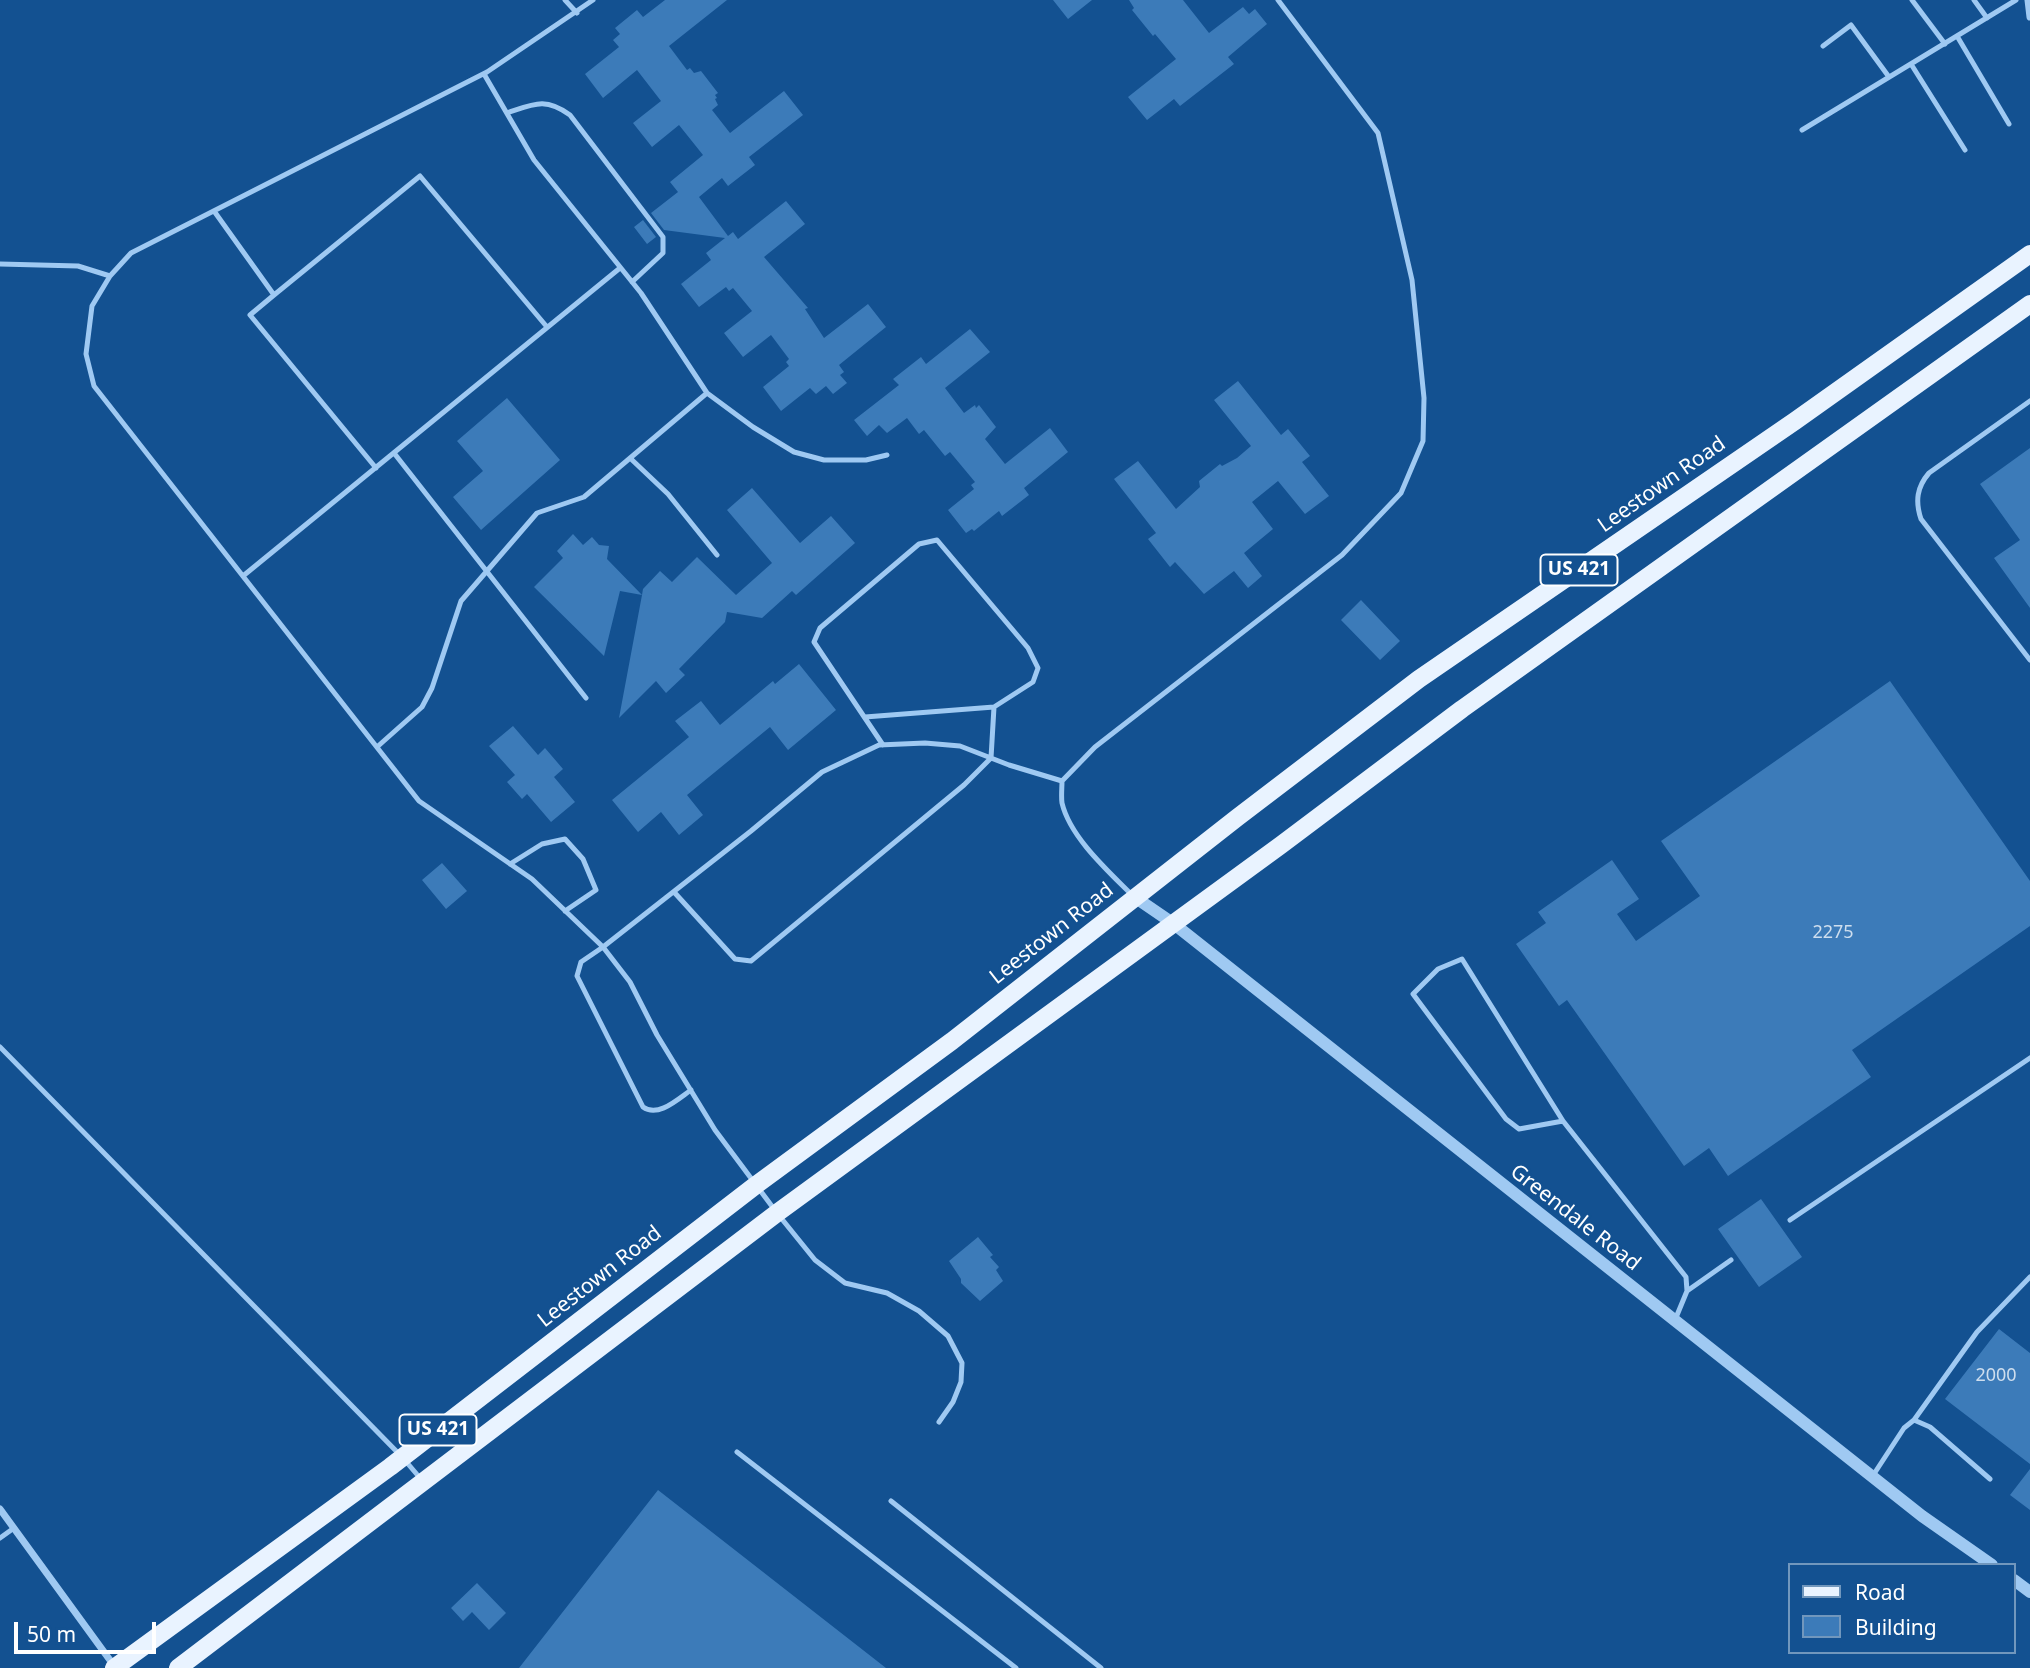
<!DOCTYPE html>
<html>
<head>
<meta charset="utf-8">
<style>
	body { margin:0 }
	#map { position:relative; width:2030px; height:1668px; overflow:hidden; background:#135191; font-family:"Noto Sans",sans-serif }
	canvas { display:block }
	.legend { position:absolute; left:1788px; top:1563px; width:228px; height:91px; box-sizing:border-box; background:#135191; border:2px solid #7197bd; margin:0; padding:9px 12px; list-style:none; font-size:21px; color:#fff }
	.legend li { display:flex; align-items:center; gap:14px; height:35px }
	.legend b { width:35px; border:2px solid #7197bd }
	.scale { position:absolute; left:14px; top:1622px; width:142px; height:32px; box-sizing:border-box; border:4px solid #fff; border-top:0; padding-left:9px; font-size:21px; line-height:24px; white-space:nowrap; color:#fff; -webkit-text-stroke:5px #135191; paint-order:stroke }
</style>
</head>
<body>
<div id="map">
<canvas width="2030" height="1668"></canvas>
<ul class="legend">
<li><b style="height:9px;background:#e9f3ff"></b>Road</li>
<li><b style="height:19px;background:#3c7bb9"></b>Building</li>
</ul>
<div class="scale">50 m</div>
</div>
<script>
const ctx = document.querySelector('canvas').getContext('2d');
ctx.lineJoin = 'round';
function fill(path, color) { ctx.fillStyle = color; ctx.fill(path, 'evenodd'); }
function strokePath(path, color, width, dash) { ctx.strokeStyle = color; ctx.lineWidth = width; ctx.lineCap = dash ? 'butt' : 'round'; ctx.setLineDash(dash || []); ctx.stroke(path); }
function drawText(font, color, halo, rows, align = 'center') {
  ctx.font = font + ' "Noto Sans",sans-serif'; ctx.lineWidth = 5; ctx.setLineDash([]); ctx.textBaseline = 'middle'; ctx.strokeStyle = halo; ctx.fillStyle = color; for (const [text, x, y, turn = 0] of rows) {
    ctx.save(); ctx.translate(x, y); ctx.rotate((+turn || 0) * Math.PI / 180); ctx.textAlign = isNaN(turn) ? turn : align; if (halo) ctx.strokeText(text, 0, 0); ctx.fillText(text, 0, 0); ctx.restore();
  }
}
fill(new Path2D(`
	M665,0H727L669,46L687,70L690,68L694,73L701,71L718,93L715,95L717,98L715,99L718,105L712,110L730,133L784,91L803,115L749,157L755,165L728,186L722,178L699,197L728,236L733,232L738,239L786,201L805,224L764,257L808,308L805,309L824,338L868,304L886,327L839,365L844,372L840,375L847,383L833,394L826,386L816,394L810,388L781,411L763,387L789,366L786,362L789,359L771,335L743,357L724,333L752,311L733,288L729,291L726,287L699,307L681,284L711,260L706,253L725,238L664,230L651,213L678,192L670,182L703,155L679,125L652,147L633,123L661,101L637,70L603,98L585,74L619,47L613,40L620,34L615,28L637,10L643,17Z
	M1053,0H1092L1068,19Z
	M1129,0H1183L1209,33L1243,7L1249,14L1255,9L1267,24L1228,57L1234,64L1180,106L1174,99L1147,120L1128,97L1176,59L1155,34L1153,36L1132,10L1134,8Z
	M643,220L656,237L647,244L634,227Z
	M970,329L990,352L945,388L964,413L975,405L976,408L979,405L996,427L985,439L1005,464L1050,428L1068,452L1024,488L1029,495L1002,516L999,511L974,531L972,529L966,533L948,510L974,489L971,485L975,482L950,452L945,456L924,430L919,434L907,418L887,433L879,425L867,436L854,420L899,385L893,379L921,357L926,364Z
	M1238,381L1281,435L1288,429L1310,456L1302,462L1329,496L1305,514L1278,481L1252,502L1273,529L1244,553L1262,576L1248,588L1234,571L1204,594L1175,562L1170,567L1148,539L1156,533L1114,479L1138,461L1176,509L1200,487L1199,481L1220,464L1222,466L1237,458L1251,446L1214,400Z
	M507,398L560,460L481,530L453,497L483,471L457,441Z
	M2030,448V608L1994,558L2020,540L1980,484Z
	M752,488L800,543L831,516L855,543L796,595L792,591L762,618L727,612L725,622L679,669L685,675L666,693L656,681L619,718L642,595L620,591L604,656L534,587L563,558L557,551L573,534L583,545L592,537L599,545L609,546L607,559L642,595L643,589L660,571L672,582L697,557L736,595L772,563L727,510Z
	M1361,600L1400,641L1380,660L1341,620Z
	M799,664L836,710L788,750L770,727L687,795L703,815L679,835L661,812L638,832L612,800L689,737L675,721L701,701L720,725L773,681L775,684Z
	M1890,681L2030,881V926L1852,1050L1871,1077L1728,1176L1709,1148L1684,1166L1567,1000L1559,1006L1516,944L1546,923L1538,912L1612,860L1639,899L1617,914L1636,941L1700,896L1661,841Z
	M513,726L538,755L545,748L563,769L554,777L575,802L551,822L527,794L522,799L507,782L515,775L489,746Z
	M442,863L467,891L446,909L422,880Z
	M1761,1199L1802,1257L1759,1287L1718,1229Z
	M978,1237L993,1255L990,1257L999,1267L996,1270L1003,1281L980,1301L961,1283V1279L949,1261Z
	M1999,1329L2030,1353V1464L1945,1399Z
	M2030,1469V1510L2010,1495Z
	M658,1490L886,1668H519Z
	M477,1583L506,1613L489,1630L472,1612L463,1621L451,1608Z`), '#3c7bb9');
strokePath(new Path2D(`
	M565,0L577,13
	M593,0L487,72L131,253L110,276L92,306L86,354L94,386L419,801L532,879L603,947L581,962L577,976L643,1107C658,1118 678,1099 691,1090
	M1912,0L1945,44
	M1974,0L1987,18
	M1957,36L2009,124
	M1823,46L1851,25L1889,77
	M1911,64L1965,150
	M484,74L534,160L641,293L707,393L753,427L794,452L824,460H866L887,455
	M507,113C534,104 545,97 570,115L663,237V253L632,282
	M1802,130L2016,0
	M214,211L274,295L420,176L547,327
	M0,264L78,266L110,276
	M274,295L250,315L376,468
	M2030,401L1929,473C1917,487 1915,501 1921,519L2030,660
	M394,453L586,698
	M630,458L668,494L717,555
	M243,576L620,268
	M865,717L994,707
	M377,747L422,707L432,688L461,601L537,513L584,497L707,393
	M510,864L542,844L565,839L583,859L596,890L565,911
	M674,892L735,959L751,961L964,785L991,758L994,707L1033,682L1038,668L1028,648L937,540L919,544L820,628L814,642L883,745
	M1132,895C1108,871 1070,837 1062,803C1061,796 1062,788 1062,781L1095,747L1342,555L1401,493L1423,441L1424,398L1412,280L1378,133L1278,0
	M0,1047L403,1458L420,1478
	M1563,1121L1519,1129L1506,1119L1413,994L1438,969L1462,959L1563,1121L1686,1277L1687,1291L1675,1320
	M1790,1220L2030,1058
	M1687,1291L1731,1260
	M1914,1420L1977,1332L2030,1277
	M939,1422L953,1402L961,1382L962,1363L948,1336L919,1311L887,1293L845,1283L815,1260L777,1213L715,1130L657,1035L630,982L603,947L751,831L822,772L879,745L925,743L960,746L1009,765L1062,781
	M737,1452L1016,1668
	M1872,1477L1904,1428L1914,1420L1930,1427L1990,1479
	M891,1501L1101,1668
	M0,1538L14,1528`), '#9fc9f2', 5);
strokePath(new Path2D(`
	M2028,0L2030,17
	M0,1509L115,1667`), '#9fc9f2', 7);
strokePath(new Path2D(`
	M1136,898L1174,924L1922,1516L1992,1565
	M2014,1580L2030,1592`), '#9fc9f2', 12);
strokePath(new Path2D(`
	M114,1668L390,1467L756,1185L952,1041L1238,817L1419,679L1795,421L2030,254
	M178,1668L777,1213L1281,845L1462,709L2030,304`), '#e9f3ff', 18);
drawText('18px', '#cedeee', null, [
	["2275",1833,933],
	["2000",1996,1376]
]);
for (const [x, y, w] of [
	[1579,570,77],
	[438,1430,77]
]) { const box = new Path2D(); box.roundRect(x - w / 2, y - 15.5, w, 31, 5); ctx.fillStyle = '#135191'; ctx.fill(box); strokePath(box, '#fff', 2); }
drawText('bold 19px', '#fff', null, [
	["US 421",1579,570],
	["US 421",438,1430]
]);
drawText('21px', '#fff', '#135191', [
	["Leestown Road",1662,485,-35],
	["Leestown Road",1052,934,-38],
	["Greendale Road",1575,1218,38],
	["Leestown Road",600,1277,-38]
]);
</script>
</body>
</html>
